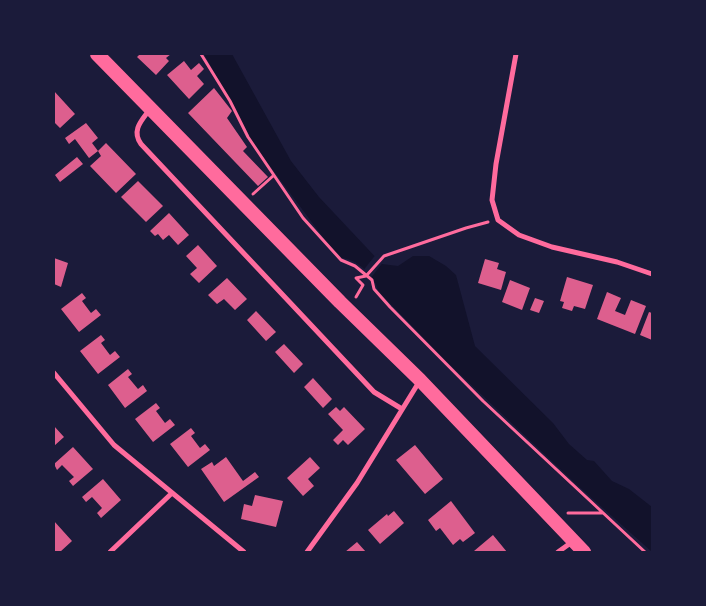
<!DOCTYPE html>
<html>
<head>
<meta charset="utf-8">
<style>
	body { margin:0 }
	#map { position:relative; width:706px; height:606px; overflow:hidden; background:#1b1b3a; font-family:"Fira Sans",sans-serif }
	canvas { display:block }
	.frame { position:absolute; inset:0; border:55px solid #1b1b3a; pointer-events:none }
</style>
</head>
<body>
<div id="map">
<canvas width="706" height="606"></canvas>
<div class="frame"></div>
</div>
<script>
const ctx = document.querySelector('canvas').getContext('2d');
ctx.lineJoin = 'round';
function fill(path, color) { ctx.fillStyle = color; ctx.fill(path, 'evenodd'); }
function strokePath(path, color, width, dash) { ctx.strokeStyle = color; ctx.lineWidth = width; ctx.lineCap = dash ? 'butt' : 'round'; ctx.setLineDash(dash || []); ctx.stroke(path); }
fill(new Path2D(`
	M204,54H232L291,161L319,197L382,264L398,266L413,256H429L446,266L456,275L475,346L553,423L569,444L587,460L594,461L612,481L629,489L652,507V552L576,484L446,361L378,291C376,277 357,259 342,258L328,244L255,146Z`), '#12122b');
fill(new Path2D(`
	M377,253L384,261L370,279L362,272Z`), '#1b1b3a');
fill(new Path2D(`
	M140,54H171L166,58L169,61L156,75L137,57Z
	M184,61L191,70L199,63L204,69L197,76L204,84L189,99L167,75Z
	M214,88L232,111L227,118L247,147L243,151L268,177L258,186L188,113Z
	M54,91L75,114L60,128L54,122Z
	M86,123L98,138L92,143L98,151L106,143L136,174L116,193L90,166L101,156L98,151L89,158L75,139L69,144L65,138Z
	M77,157L83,164L60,182L55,175Z
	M138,181L163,206L146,222L121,197Z
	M169,213L189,235L178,245L169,235L163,240L158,234L155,236L150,231Z
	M198,245L217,266L199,283L190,274L197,268L186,256Z
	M54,258L68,263L61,287L54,284Z
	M485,259L499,263L497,269L506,272L501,290L478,283Z
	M567,277L593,285L585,309L574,306L572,311L562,308L564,302L560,301Z
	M227,278L247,299L235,310L224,299L217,304L208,295Z
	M510,280L530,288L522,310L502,302Z
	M607,292L621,298L615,311L625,315L631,300L646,306L635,334L597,319Z
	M82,293L86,298L82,301L91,313L96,309L101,315L79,332L61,309Z
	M535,298L544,301L539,313L530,310Z
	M256,311L276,332L266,341L247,320Z
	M649,312L652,313V340L640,335Z
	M101,335L105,340L101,343L110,355L115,351L120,357L98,374L80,351Z
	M284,344L303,364L294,373L275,352Z
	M128,369L132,374L128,377L138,389L143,385L147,391L125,408L108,385Z
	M313,378L332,399L323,408L304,387Z
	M156,403L160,408L156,411L165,423L170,419L175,425L153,442L135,419Z
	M336,407L340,411L344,407L365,429L348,445L343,440L338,445L333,440L343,430L328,414Z
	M54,426L64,437L54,446Z
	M191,428L195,433L191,436L200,448L205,444L210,450L188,467L170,444Z
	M415,445L443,479L425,494L396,460Z
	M73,447L93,469L73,486L69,481L74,477L62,465L57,470L54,464Z
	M226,457L243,481L255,472L259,477L224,502L201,469L212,462L214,466Z
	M310,457L320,468L308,479L314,486L303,496L287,478Z
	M103,479L121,500L101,518L97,513L102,508L92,497L86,502L82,497Z
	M255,495L283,501L276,527L241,519L244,504L252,506Z
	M451,501L475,533L463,542L460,539L453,545L440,528L436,531L428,520Z
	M394,511L404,523L380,544L368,530L387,514L388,516Z
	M54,521L72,541L60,552H54Z
	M493,535L507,552H475L474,551Z
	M357,542L366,552H345Z`), '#dd5f8e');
strokePath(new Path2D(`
	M201,54L230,101L248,137L303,218L341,260L355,266L372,280L374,289L390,307L483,401L645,552
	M253,194L273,176
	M356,297L363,285L356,278L366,276L384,256L466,228L488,222
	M568,513H602`), '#ff6b9d', 3);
strokePath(new Path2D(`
	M516,54L496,164L492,200L498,220L519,235L552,247L617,262L652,274
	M150,109C142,120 131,130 141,144L374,392L402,409
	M54,373L114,445L244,552
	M110,552L172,493
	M307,552L357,483L419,382
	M558,552L572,542`), '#ff6b9d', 5);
strokePath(new Path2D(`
	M97,54L340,302L420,380L584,552`), '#ff6b9d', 14);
</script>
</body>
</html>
